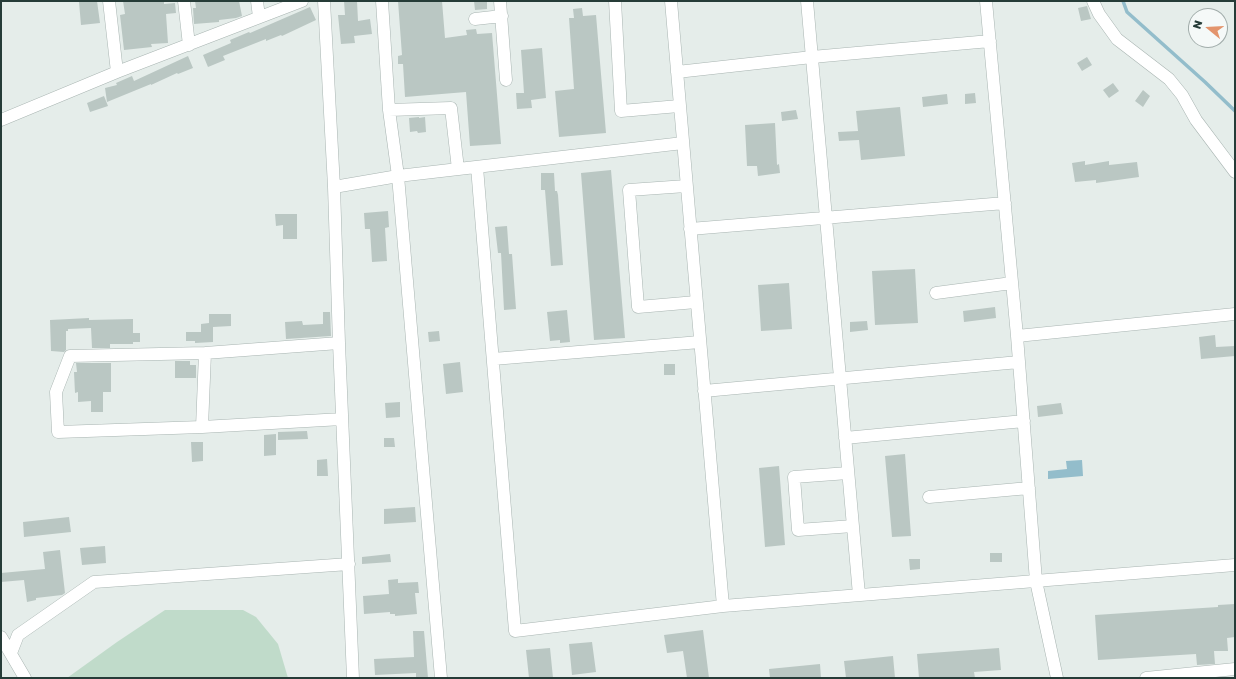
<!DOCTYPE html>
<html>
<head>
<meta charset="utf-8">
<style>
	body { margin:0 }
	#map { position:relative; width:1236px; height:679px; overflow:hidden; background:#e5edea; font-family:"Golos Text",sans-serif }
	canvas { display:block }
	.frame { position:absolute; inset:0; border:2px solid #263c38; pointer-events:none }
	.north { position:absolute; left:1188px; top:8px; width:40px; height:40px; box-sizing:border-box; background:#f5f9f8; border:1px solid #a2adab; border-radius:50%; rotate:288deg; font-size:11px; font-weight:700; line-height:16px; text-align:center; color:#263c38 }
	.north::after { content:''; display:block; margin:auto; width:14px; height:18px; background:#e3946c; clip-path:polygon(50% 0,100% 100%,50% 72%,0 100%) }
</style>
</head>
<body>
<div id="map">
<canvas width="1236" height="679"></canvas>
<div class="frame"></div>
<div class="north">N</div>
</div>
<script>
const ctx = document.querySelector('canvas').getContext('2d');
ctx.lineJoin = 'round';
function fill(path, color) { ctx.fillStyle = color; ctx.fill(path, 'evenodd'); }
function strokePath(path, color, width, dash) { ctx.strokeStyle = color; ctx.lineWidth = width; ctx.lineCap = dash ? 'butt' : 'round'; ctx.setLineDash(dash || []); ctx.stroke(path); }
fill(new Path2D(`
	M165,610H243L256,617L278,644L288,678H67L117,642Z`), '#c0dbca');
fill(new Path2D(`
	M1082,460L1083,476L1048,479V471L1067,469L1066,461Z`), '#93bdcb');
strokePath(new Path2D(`
	M1123,1L1127,12L1205,82L1235,111`), '#93bdcb', 3.5);
fill(new Path2D(`
	M97,1L100,23L81,25L79,2Z
	M123,1H164V4L175,3L176,13L166,14L168,43L151,44L152,47L124,50L120,15L125,14Z
	M195,1H239L242,16L236,18L219,20V22L194,24L193,8H196Z
	M344,1H357L358,21L370,19L372,34L354,36L355,43L341,44L338,15H345Z
	M398,1H442L445,38L467,35L466,30L476,29L477,34L492,33L501,144L470,146L466,92L405,97L403,64H398V56L402,55Z
	M474,1H487V9L475,10Z
	M1087,6L1091,19L1081,21L1078,8Z
	M310,7L316,20L282,36L281,35L266,41V39L223,56L225,60L208,67L203,55L231,43L230,40L249,32L250,33Z
	M582,8L583,16L596,15L606,133L559,137L555,91L574,89L569,18H574L573,9Z
	M542,48L546,98L531,100L532,108L517,109L516,93H524L521,50Z
	M188,56L193,68L178,74L177,73L151,85V84L107,102L105,88L117,85L116,83L132,76L134,81Z
	M1087,57L1092,65L1082,71L1077,63Z
	M1113,83L1119,91L1109,98L1103,90Z
	M1143,90L1150,96L1143,107L1135,101Z
	M975,93L976,103L965,104V94Z
	M947,94L948,104L923,107L922,97Z
	M104,96L108,106L90,112L87,103Z
	M900,107L905,156L861,160L859,140L839,141L838,132L858,131L856,111Z
	M796,110L798,119L782,121L781,112Z
	M419,117V118L425,117L426,132L418,133L417,131L410,132L409,118Z
	M775,123L777,165L779,164L780,173L758,176L757,166H747L745,125Z
	M1085,161V165L1109,161V165L1137,162L1139,177L1096,183V180L1075,182L1072,163Z
	M611,170L625,338L594,340L581,173Z
	M541,173H554L555,191H557L558,195L563,265L551,266L545,190H541Z
	M388,211L389,227L385,228L387,261L372,262L370,229H365L364,213Z
	M275,214H297V239H283V225L276,226Z
	M507,226L509,254H512L516,309L504,310L501,253H498L495,227Z
	M915,269L918,323L875,325L872,271Z
	M789,283L792,329L761,331L758,285Z
	M995,307L996,318L964,322L963,311Z
	M567,310L570,342L560,343V340L550,341L547,312Z
	M323,312H330L331,336L286,339L285,322L302,321L303,325L323,324Z
	M209,314H231V326L213,327V342L195,343V341H186V332H201V324L209,323Z
	M89,318V320L133,319V333H140V342H133V344H110V348H92L91,328L68,329V331H66V350L64,352L51,351L50,320Z
	M867,321L868,330L850,332V322Z
	M439,331L440,341L429,342L428,332Z
	M1215,335L1216,347L1235,346V356L1201,359L1199,337Z
	M175,361H190V365H196V378H175Z
	M460,362L463,392L446,394L443,364Z
	M76,363H111V392H103V412H91V401L78,402V392L75,393L74,372H77Z
	M664,364H675V375H664Z
	M400,402V417L386,418L385,403Z
	M1061,403L1063,414L1038,417L1037,406Z
	M307,431L308,439L278,440V432Z
	M276,434V455L264,456V435Z
	M384,438H394L395,447H384Z
	M191,442H203V461L192,462Z
	M905,454L911,536L892,537L885,456Z
	M327,459L328,476H317V460Z
	M779,466L785,545L765,547L759,468Z
	M415,507L416,522L384,524V509Z
	M69,517L71,532L24,537L23,522Z
	M105,546L106,563L82,565L80,548Z
	M60,550L65,593L62,595L36,598V600L27,602L24,580L1,582V573L45,569L43,552Z
	M990,553H1002V562H990Z
	M390,554L391,562L362,564V557Z
	M909,559H920V569L910,570Z
	M398,579V583L418,582L419,593H415L417,614L395,616V614H390V612L364,614L363,596L389,594L388,580Z
	M1235,604V637L1227,638L1228,651H1214L1215,664L1197,665L1196,654L1098,660L1095,615L1218,607V605Z
	M703,630L709,678H687L683,651L667,653L664,635Z
	M413,631H424L428,678H416V673L375,675L374,659L414,657Z
	M592,642L596,672L572,675L569,644Z
	M550,648L553,678H529L526,650Z
	M999,648L1001,670L974,672L975,678H919L917,654Z
	M893,656L895,678H846L844,661Z
	M820,664L821,678H770L769,669Z`), '#bac7c3');
const minor = new Path2D(`
	M109,1L117,72
	M184,1L189,45
	M257,1L259,17
	M324,1L334,187L339,343L353,678
	M382,1L389,110L398,176L441,678
	M500,1L506,80
	M615,1L621,111L679,106
	M671,1L723,606
	M807,1L859,595
	M986,1L1017,336L1036,581L1057,678
	M1093,1L1099,14L1117,39L1169,79L1182,95L1196,120L1235,172
	M475,19L502,16
	M677,72L812,57L990,41
	M389,110L451,108L458,169
	M1,120L117,72L302,1
	M477,167L515,631L723,606L1235,565
	M686,186L629,190L638,307L696,302
	M334,187L398,176L683,143
	M690,229L1005,203
	M936,293L1012,283
	M1017,336L1235,314
	M339,343L205,353L70,356L56,392L58,432L202,427L342,419
	M493,359L700,342
	M704,391L1019,362
	M202,427L205,353
	M845,438L1024,421
	M848,473L794,477L798,530L853,526
	M929,497L1029,488
	M1,637L25,678
	M11,653L18,635L94,582L349,564
	M1146,678L1235,669`);
strokePath(minor, '#a8b4b1', 13);
strokePath(minor, '#fff', 12);
</script>
</body>
</html>
